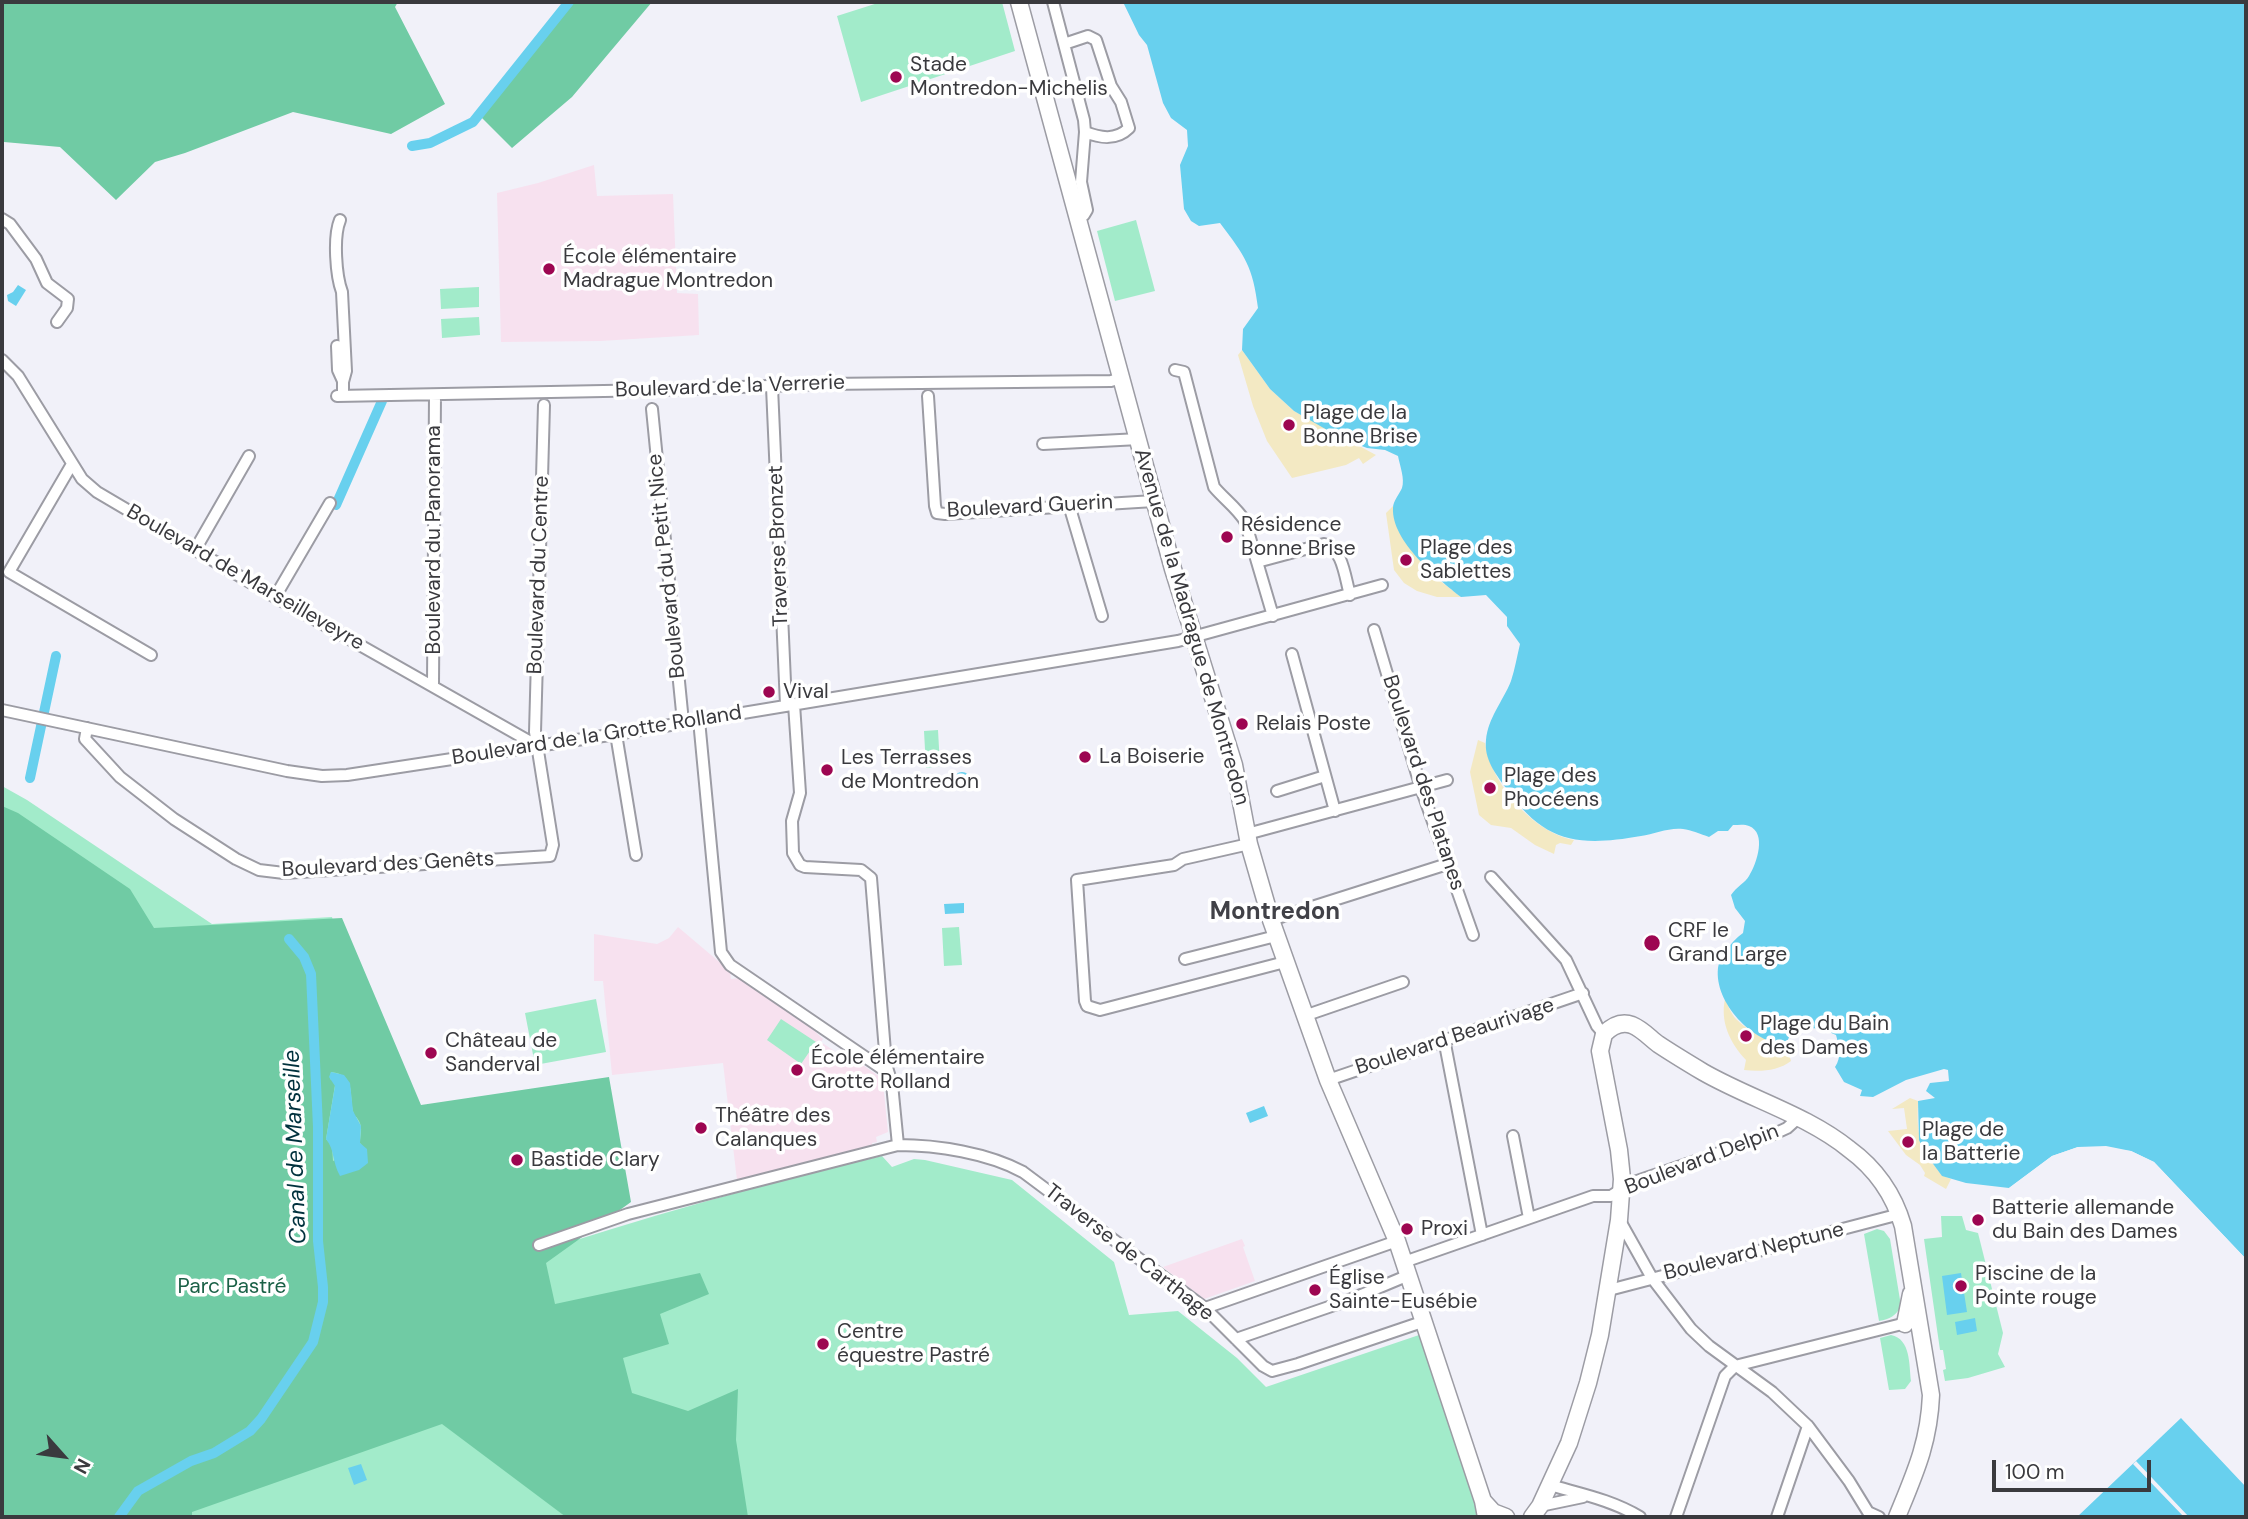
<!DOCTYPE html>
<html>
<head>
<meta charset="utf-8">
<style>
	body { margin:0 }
	#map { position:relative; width:2248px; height:1519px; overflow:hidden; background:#f1f1f9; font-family:"DM Sans",sans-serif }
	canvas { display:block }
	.frame { position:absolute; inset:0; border:4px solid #3a3a3e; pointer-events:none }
	.north { position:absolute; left:28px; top:1421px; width:70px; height:70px; -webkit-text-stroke:5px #fff; paint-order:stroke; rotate:118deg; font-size:19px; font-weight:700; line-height:28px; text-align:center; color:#3a3a3e }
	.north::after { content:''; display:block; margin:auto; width:24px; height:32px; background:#3a3a3e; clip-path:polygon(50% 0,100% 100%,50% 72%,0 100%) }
	.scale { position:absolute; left:1992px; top:1460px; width:159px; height:32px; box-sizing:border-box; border:4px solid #3a3a3e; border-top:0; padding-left:9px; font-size:21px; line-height:24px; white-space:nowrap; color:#3a3a3e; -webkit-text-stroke:5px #fff; paint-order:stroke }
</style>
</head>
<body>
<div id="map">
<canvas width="2248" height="1519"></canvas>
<div class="frame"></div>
<div class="north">N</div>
<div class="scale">100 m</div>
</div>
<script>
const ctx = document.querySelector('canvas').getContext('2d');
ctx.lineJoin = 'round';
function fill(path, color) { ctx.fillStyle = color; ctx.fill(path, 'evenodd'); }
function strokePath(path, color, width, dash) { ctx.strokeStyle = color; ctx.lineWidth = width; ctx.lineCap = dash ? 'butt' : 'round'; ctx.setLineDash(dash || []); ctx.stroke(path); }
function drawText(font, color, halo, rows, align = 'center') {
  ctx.font = font + ' "DM Sans",sans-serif'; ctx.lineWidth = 7; ctx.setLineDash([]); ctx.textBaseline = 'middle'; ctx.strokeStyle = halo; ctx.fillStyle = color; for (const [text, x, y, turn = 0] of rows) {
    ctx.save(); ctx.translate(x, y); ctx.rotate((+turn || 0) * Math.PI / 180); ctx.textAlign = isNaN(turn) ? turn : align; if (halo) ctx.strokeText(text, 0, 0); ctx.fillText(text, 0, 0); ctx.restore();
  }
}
fill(new Path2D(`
	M594,165L597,196L673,194L677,293L698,294L699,335L600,341L501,342L497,193L538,183Z
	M678,927L730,971L731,979L740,978L807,1024L823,1039L821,1042L837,1053L848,1055L880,1077L883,1083L888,1132L876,1137L877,1142L872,1143V1147L737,1180L723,1063L612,1075L603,981H594V934L657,944L669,938Z
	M1242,1239L1245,1246L1243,1247L1255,1281L1204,1299L1163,1267Z`), '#f7e1ef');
fill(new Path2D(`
	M881,2H1002L1015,51L861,102L837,16Z
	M1136,220L1155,291L1115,301L1097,231Z
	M479,287V307L441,309L440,289Z
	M479,317L480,335L442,338L441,319Z
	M938,730L940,766L926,768L924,731Z
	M2,786L27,800L212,924L332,917L385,1114L524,1257C642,1218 761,1184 882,1156L892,1167L914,1159L925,1160L1012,1180L1114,1262L1129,1315L1178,1311L1237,1358L1266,1387L1419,1335L1479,1517H2Z
	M959,927L962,965L944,966L942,928Z
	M596,999L606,1052L535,1065L525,1013Z
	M781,1019L816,1042L801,1064L767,1040Z
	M1941,1216H1962L1966,1230L1978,1233L2003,1333L1998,1354L2005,1367L1968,1378L1945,1381L1943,1370L1946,1369L1943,1350H1940L1924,1239L1942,1237Z
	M1877,1229L1884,1231L1890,1239L1901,1306C1896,1316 1890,1319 1879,1321L1864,1234Z
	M1891,1335C1911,1339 1909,1365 1911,1381L1905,1389L1889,1390L1880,1338Z`), '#a2ebca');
fill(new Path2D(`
	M2,2H398L395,7L445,104L391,134L293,112L185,153L155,162L116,200L60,147L4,142L2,144Z
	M569,2H652L572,97L512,148L481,117L554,26Z
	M2,806L18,813L130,889L154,928L342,918L421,1105L609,1077L631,1202L546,1263L555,1304L700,1273L709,1294L660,1314L669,1344L623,1358L632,1393L688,1411L738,1389L736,1440L748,1517H566L442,1424L192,1512V1517H2ZM331,1072C356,1075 349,1093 353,1111C355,1120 355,1113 359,1121C363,1128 360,1136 360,1143L364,1148L333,1161L332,1146L326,1139L335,1085L334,1081L330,1079Z`), '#70cba4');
fill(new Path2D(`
	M1242,350L1270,389L1294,411L1376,455L1363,464L1359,458L1346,465L1292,478L1267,441L1253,406L1238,355Z
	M1393,506L1394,519L1430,573L1461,597H1437L1417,591L1404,583L1394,570L1386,513Z
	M1478,740L1485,743C1491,783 1532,832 1574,840L1571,845L1560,843L1556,845L1554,854L1535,845L1511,828L1491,825L1479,815L1470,772Z
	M1725,999C1728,1005 1731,1014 1736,1019C1747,1030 1770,1044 1786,1045L1791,1061C1778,1071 1760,1072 1744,1070L1746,1060C1730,1043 1720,1022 1725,999Z
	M1910,1098L1918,1101C1917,1128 1917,1143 1934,1165C1940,1173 1942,1176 1951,1179L1946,1189L1924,1176L1925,1173L1920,1165L1906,1155L1888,1131L1907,1129L1904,1108L1892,1109Z`), '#f3e9c3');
fill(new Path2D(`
	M1123,2H2246V1259L2154,1162L2131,1151L2078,1147L2052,1156L2009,1188L1966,1183L1942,1176L1925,1153L1919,1140L1918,1101L1935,1098L1926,1091L1930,1083L1949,1081L1948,1070L1944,1069L1906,1080L1873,1097L1860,1096L1862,1090L1844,1082L1835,1067C1842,1057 1839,1046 1836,1035C1820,1027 1809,1026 1791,1032L1786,1045C1753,1043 1714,1003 1718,968C1720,956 1733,940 1743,933L1745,921L1735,908L1731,895C1737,886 1745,883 1749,876C1757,863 1767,833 1749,826C1745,824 1738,825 1733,825L1728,831H1718L1709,837C1701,834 1691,830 1683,829C1670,827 1654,834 1641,836C1578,847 1544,843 1506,788C1495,773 1484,759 1486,740C1488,718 1503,701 1511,681C1515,669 1517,656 1520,644L1507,626V617L1486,595L1461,597C1438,579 1391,541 1393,508C1393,501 1399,495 1402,488C1405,479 1400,466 1398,456L1385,450L1367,448L1341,438L1294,411L1270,389L1242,350L1243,329L1258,308C1253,267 1245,256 1220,223L1199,226L1191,221L1184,209L1180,165L1188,146L1187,130L1171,118L1163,103L1147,45L1139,35Z
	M18,285L26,290L16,306L8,301L7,295L13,292Z
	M954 780a8 8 0 1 1 16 0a8 8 0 1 1-16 0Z
	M964,903V913L945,914L944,904Z
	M331,1072L344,1075L350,1083L353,1111L361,1126L360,1143L367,1149L368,1163L359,1170L340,1176C332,1162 335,1150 326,1139L335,1086L329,1077Z
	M1264,1106L1268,1116L1250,1123L1246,1113Z
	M1961,1273L1967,1312L1947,1315L1942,1276Z
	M1975,1318L1977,1331L1957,1335L1955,1322Z
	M2181,1418L2246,1487V1517H2077Z
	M361,1464L367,1480L354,1485L348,1468Z`), '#68d0ee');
fill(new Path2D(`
	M2106,1146L2131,1151L2154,1162L2246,1259V1262L2151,1165L2130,1155L2105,1150H2079L2054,1159L2009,1192V1188L2052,1156L2078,1147Z
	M2136,1461L2189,1517H2184L2133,1464Z`), '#f1f1f9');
strokePath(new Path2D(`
	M412,146L430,143L473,122L569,2
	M336,505L382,401
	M30,778L56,656
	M119,1517L138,1491L191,1461L214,1453L250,1431L261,1419L313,1342L323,1302V1287L318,1241V1127L311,974L304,957L289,939`), '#68d0ee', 10);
const street = new Path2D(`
	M1053,2L1084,120L1085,132L1081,182L1087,210L1084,215L1077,218
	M1064,44L1088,36L1096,40L1111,86L1121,102L1129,128C1116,141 1100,138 1085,132
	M2,219L10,224L36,259L47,283L68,299L67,308L57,322
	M340,220C333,237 336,276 342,292L346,371L343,382V396
	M337,346L338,370L343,381
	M2,360L18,376L82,479L97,492L275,597L536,745
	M1175,370L1184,372L1214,487C1224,499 1236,507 1245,521L1273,616
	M772,387L786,705
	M337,396L657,390L824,384L1111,381L1122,378
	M928,396L935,506L937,513L945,514L1154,501
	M652,409L683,722
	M1043,444L1139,439
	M72,464L9,572L151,655
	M1069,505L1102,616
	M195,550L249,456
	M1257,562L1324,544C1343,548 1345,578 1350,595
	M275,597L330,503
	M1374,630L1421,788L1473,935
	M1292,654L1335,811
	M433,684L435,395
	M794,704L800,793L792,821L793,853L800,865L805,867L861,870L871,878L886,1064L892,1084L898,1145
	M2,710L287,771L322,776L347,775L616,734L1178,641L1382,585
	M699,720L721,952L730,965L887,1072
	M87,728L85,739L120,777L174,819L236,859L259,870L284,873L550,856L553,845L535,732L544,405
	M616,734L636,855
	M1277,791L1325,776
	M1247,834L1447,780
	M1249,844L1183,859L1174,865L1077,880L1085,1001L1087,1006L1100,1010L1285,962
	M1491,877L1566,960L1597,1026L1604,1034
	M1271,920L1441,866
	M1185,959L1276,936
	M1304,1016L1403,982
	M1444,1039L1482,1235
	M1328,1080L1583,993
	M1513,1136L1529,1218
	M1620,1221L1652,1278L1691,1329L1709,1346L1772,1392L1808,1426L1849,1481L1868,1512L1879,1517
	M539,1245L628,1214L898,1145C937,1145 988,1153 1023,1172L1205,1308L1263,1366L1272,1371L1298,1364L1425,1321
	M1404,1262L1593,1196H1611L1631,1183L1774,1134L1787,1128L1797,1119
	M1609,1290L1900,1214
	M1205,1308L1397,1241
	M1236,1339L1349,1300L1409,1275
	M1550,1485C1581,1494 1612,1500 1640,1517
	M1540,1506L1583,1497
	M1676,1517L1725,1376L1735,1366L1910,1322
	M1777,1517L1808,1426`);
const secondary = new Path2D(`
	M1019,2L1173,569L1234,765L1249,844L1271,920L1328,1080L1397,1241L1483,1501L1486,1517
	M1905,1324L1911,1294
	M1483,1501L1493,1512L1506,1517
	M1532,1517L1540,1506L1569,1443L1588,1383L1600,1335L1619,1220L1622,1179L1619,1150L1600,1051L1604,1034C1612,1026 1621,1021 1632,1025C1642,1029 1650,1038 1658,1044C1673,1054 1688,1063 1703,1072C1750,1099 1807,1115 1849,1149C1875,1168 1894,1195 1903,1226L1931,1395C1929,1443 1915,1473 1897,1517`);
strokePath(street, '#9c9ca4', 14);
strokePath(secondary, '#9c9ca4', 19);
strokePath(street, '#fff', 10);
strokePath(secondary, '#fff', 16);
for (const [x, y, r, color] of [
	[896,77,7,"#9d0651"],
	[549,269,7,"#9d0651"],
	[1289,425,7,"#9d0651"],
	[1227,537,7,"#9d0651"],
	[1406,560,7,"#9d0651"],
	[769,692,7,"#9d0651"],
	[1242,724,7,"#9d0651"],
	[1085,757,7,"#9d0651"],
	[827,770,7,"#9d0651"],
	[1490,788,7,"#9d0651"],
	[1652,943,9,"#9d0651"],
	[1746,1036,7,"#9d0651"],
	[431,1053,7,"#9d0651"],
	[797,1070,7,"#9d0651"],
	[701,1128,7,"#9d0651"],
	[1908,1142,7,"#9d0651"],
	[517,1160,7,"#9d0651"],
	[1978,1220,7,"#9d0651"],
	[1407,1229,7,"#9d0651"],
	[1961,1286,7,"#9d0651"],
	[1315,1290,7,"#9d0651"],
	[823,1344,7,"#9d0651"]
]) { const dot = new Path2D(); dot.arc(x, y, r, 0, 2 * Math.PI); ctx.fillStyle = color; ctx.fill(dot); strokePath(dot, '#fff', 2.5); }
drawText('21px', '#3a3a3e', '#fff', [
	["Stade",910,65],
	["Montredon-Michelis",910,89],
	["École élémentaire",563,257],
	["Madrague Montredon",563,281],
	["Plage de la",1303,413],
	["Bonne Brise",1303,437],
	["Résidence",1241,525],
	["Bonne Brise",1241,549],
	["Plage des",1420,548],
	["Sablettes",1420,572],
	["Vival",783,692],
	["Relais Poste",1256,724],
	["La Boiserie",1099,757],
	["Les Terrasses",841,758],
	["de Montredon",841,782],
	["Plage des",1504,776],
	["Phocéens",1504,800],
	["CRF le",1668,931],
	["Grand Large",1668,955],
	["Plage du Bain",1760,1024],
	["des Dames",1760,1048],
	["Château de",445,1041],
	["Sanderval",445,1065],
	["École élémentaire",811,1058],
	["Grotte Rolland",811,1082],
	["Théâtre des",715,1116],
	["Calanques",715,1140],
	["Plage de",1922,1130],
	["la Batterie",1922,1154],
	["Bastide Clary",531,1160],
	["Batterie allemande",1992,1208],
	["du Bain des Dames",1992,1232],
	["Proxi",1421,1229],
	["Piscine de la",1975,1274],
	["Pointe rouge",1975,1298],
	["Église",1329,1278],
	["Sainte-Eusébie",1329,1302],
	["Centre",837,1332],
	["équestre Pastré",837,1356]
], 'left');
drawText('21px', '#3a3a3e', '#fff', [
	["Boulevard de la Verrerie",730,387,-2],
	["Boulevard Guerin",1030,507,-3],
	["Boulevard du Panorama",434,540,-90],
	["Traverse Bronzet",779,546,-92],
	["Boulevard du Petit Nice",667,566,-96],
	["Boulevard du Centre",539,575,-88],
	["Boulevard de Marseilleveyre",245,578,30],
	["Avenue de la Madrague de Montredon",1191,627,74],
	["Boulevard de la Grotte Rolland",597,736,-9],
	["Boulevard des Platanes",1423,783,72],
	["Boulevard des Genêts",388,865,-3],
	["Boulevard Beaurivage",1455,1037,-18],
	["Boulevard Delpin",1702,1160,-21],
	["Boulevard Neptune",1754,1252,-14],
	["Traverse de Carthage",1129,1253,38]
]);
drawText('21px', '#1b6147', '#fff', [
	["Parc Pastré",232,1287]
]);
drawText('italic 23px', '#00313d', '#fff', [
	["Canal de Marseille",296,1147,-92]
]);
drawText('bold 24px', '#414147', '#fff', [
	["Montredon",1275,913]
]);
</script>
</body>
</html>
